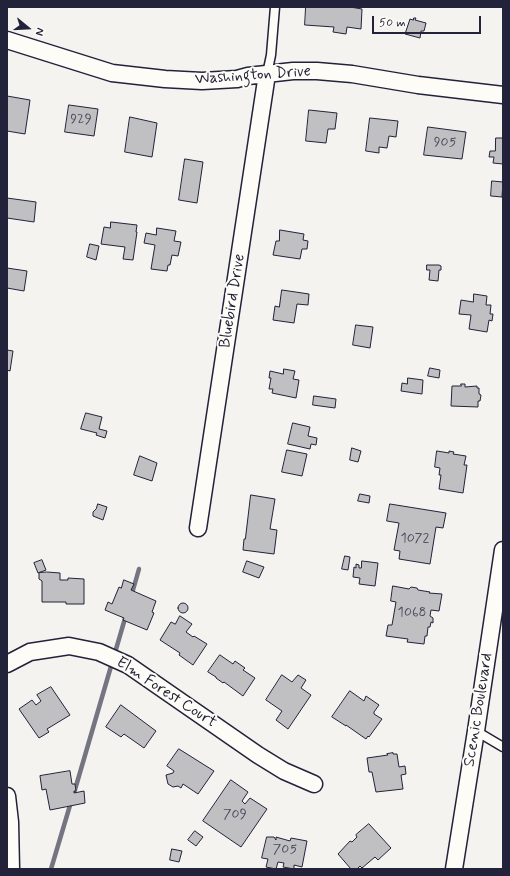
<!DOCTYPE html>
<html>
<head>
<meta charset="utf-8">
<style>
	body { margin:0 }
	#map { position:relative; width:510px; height:876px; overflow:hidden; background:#f4f3ef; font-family:Mynerve,sans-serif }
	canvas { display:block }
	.frame { position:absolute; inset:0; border:8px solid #22223b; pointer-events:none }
	.north { position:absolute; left:8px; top:8px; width:40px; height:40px; -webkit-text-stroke:3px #fdfcf7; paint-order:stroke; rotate:108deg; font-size:11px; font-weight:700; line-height:16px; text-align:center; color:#22223b }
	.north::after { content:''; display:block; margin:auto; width:14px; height:18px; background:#22223b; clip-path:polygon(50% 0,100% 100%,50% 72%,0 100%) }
	.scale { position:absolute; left:372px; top:16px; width:109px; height:18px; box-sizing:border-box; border:2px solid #22223b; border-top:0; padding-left:5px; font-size:12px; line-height:14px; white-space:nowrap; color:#22223b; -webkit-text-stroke:3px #fdfcf7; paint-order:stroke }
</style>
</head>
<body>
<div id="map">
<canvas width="510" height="876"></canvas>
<div class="frame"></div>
<div class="north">N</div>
<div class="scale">50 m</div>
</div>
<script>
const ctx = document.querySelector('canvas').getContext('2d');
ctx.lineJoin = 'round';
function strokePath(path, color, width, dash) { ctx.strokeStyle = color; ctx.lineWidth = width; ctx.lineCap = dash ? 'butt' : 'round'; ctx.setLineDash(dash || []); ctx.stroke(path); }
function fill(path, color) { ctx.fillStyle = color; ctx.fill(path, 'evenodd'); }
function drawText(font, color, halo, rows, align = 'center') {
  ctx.font = font + ' Mynerve,sans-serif'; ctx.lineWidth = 4; ctx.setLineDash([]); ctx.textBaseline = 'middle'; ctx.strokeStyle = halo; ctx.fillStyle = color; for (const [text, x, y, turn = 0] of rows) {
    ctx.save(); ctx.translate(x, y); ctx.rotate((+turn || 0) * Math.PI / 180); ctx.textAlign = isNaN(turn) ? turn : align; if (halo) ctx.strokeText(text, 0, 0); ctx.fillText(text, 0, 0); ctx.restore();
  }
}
strokePath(new Path2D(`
	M131,597L139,569
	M74,793L126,615
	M51,869L71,802`), '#757582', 4.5);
const building = new Path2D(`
	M306,7H350L362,9L361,29L347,27L346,34L333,32L334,27L305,25Z
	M414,18H416L415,20L426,23L424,31H421L420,38L405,34L410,19L413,20Z
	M7,96L30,100L25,134L7,131Z
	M69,105L98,109L94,136L65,132Z
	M309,110L337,113L335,129H328L326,143L306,141Z
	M130,117L157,123L152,157L125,152Z
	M370,118L398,121L396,137L389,136L387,148L379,147V153L366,151Z
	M428,127L466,132L462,159L424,155Z
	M496,138H503V164L493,163L494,157H489L490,151H495Z
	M185,159L203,162L197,203L179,200Z
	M492,181L503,182L502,197L491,196Z
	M7,198L36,202L34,222L7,218Z
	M111,222L137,225L136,232H137L133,260L123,259L125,247L101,244L104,227L110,228Z
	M157,228L176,231L174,241L181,242L178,256L172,255L170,265H168L167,271L151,269L155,245L144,243L146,233L156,235Z
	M280,230L304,234L303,240L308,241L307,249H302L300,259L273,255L276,241H279Z
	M90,244L99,246L96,260L87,257Z
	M427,265H439L441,266V270H439L438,281L429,280L430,270H427Z
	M7,268L27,271L24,291L7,288Z
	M282,290L309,294L308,305L297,304L294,323L273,320L275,306L279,307Z
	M474,294L487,296L486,305H491L490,314H493L492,321L489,320L487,332L469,329L471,315L459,314L461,300L473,302Z
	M356,325L373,327L370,348L353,345Z
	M7,350L13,351L10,371L7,370Z
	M430,368L440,370L439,378L428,376Z
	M284,369L295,371L293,379L299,380L296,398L272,393L273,389H269L271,378H269L270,371L283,374Z
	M408,378L423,380L422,394L401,391L402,383L407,384Z
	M461,384H465V387L477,386V388H479V394L481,395L480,401H478V407L451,406L452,386H461Z
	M314,396L336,399L335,408L313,405Z
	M86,413L102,417L99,429L107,431L105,438L96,435L97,433L81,429Z
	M293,423L310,427L308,436L317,438L316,445L311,444L310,449L288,444Z
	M352,448L361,451L358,462L350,460Z
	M287,450L307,454L302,476L282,472Z
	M437,451L449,453V451L454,452L453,454L466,456L464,465H467L463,493L439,489L441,475H439L440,468L435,467Z
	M140,456L157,463L152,481L134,475Z
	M360,494L370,496L369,503L358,501Z
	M251,495L275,499L270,529L277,530L274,554L243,550L244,539H245Z
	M98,504L107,507L103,520L93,516V512L96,509Z
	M390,504L446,513L443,528L436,527L430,564L399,559L400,551L394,550L399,523L387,521Z
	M345,556L350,557L348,570L342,569Z
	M42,560L46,570L38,573L34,563Z
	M247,561L264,567L259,578L243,572Z
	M362,561L378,563L375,586L359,584L360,578L353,577L354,567L356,568V564L359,565V568H361Z
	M47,572L60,573V580H68V578L84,579V604H66V602H42V581L39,579V573Z
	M124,580L134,584L131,590L156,601L152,612L154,613L147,630L123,620L124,618L105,610L108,602L112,604L119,587L121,588Z
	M393,586L409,589L411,587L417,588L418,590L430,592L429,593L442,594L439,611L431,610L430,616L433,618V623L431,622L430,627H428L427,636H425L424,644L407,642L408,639L386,636L388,625H392L396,602L391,601Z
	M178 608a5 5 0 1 1 10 0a5 5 0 1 1-10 0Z
	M180,616L192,624L186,632L193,637L194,636L207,644L193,665L179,655L180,653L160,640L171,622L175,624Z
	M220,655L233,664L235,661L245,668L243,670L255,678L243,696L224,682L223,683L216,678V677L208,672Z
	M282,675L292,682L298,675L306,680L301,688L311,695L288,729L276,720L282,711L266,700Z
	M51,687L70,715L47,729L49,732L39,738L19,709L32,700L36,705L41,701L37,695Z
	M350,691L364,701L366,696L379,705L374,712V714L382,719L369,737L368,736L366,739L346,725V726L332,717Z
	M121,705L156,731L144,748L124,734L121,737L106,727Z
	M179,749L214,771L198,794L183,784L181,788L178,786L173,787L168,784L166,775L173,773L174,771L167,766Z
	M393,753V754H397L399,767L405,766L406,774L401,775L403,789L376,792L372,772H369L367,758L388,755L387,754Z
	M70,771L72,784H75L76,791H74V793L84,791L85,803L50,810L46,789L42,790L40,776Z
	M231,780L248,792L242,801L245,804L250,798L267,809L241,847L203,821Z
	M369,824L391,848L378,860L375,857L362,868L360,866L357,869H351L338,854L350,841L352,842L357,837L356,835Z
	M195,831L203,837L196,846L188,840Z
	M267,837H274L276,840V837L290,841L291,838L307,841L302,867L294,865V869L283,867L284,863L278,862L276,869L266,867L268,859L262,858Z
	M172,849L182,851L179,862L170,860Z`);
fill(building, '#c0bfc2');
strokePath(building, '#22223b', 1);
const lane = new Path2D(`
	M267,74L271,55L275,7
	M476,731L503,747`);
const street = new Path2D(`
	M7,40L112,73L165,79L202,81L237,79L248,76L293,71H317L352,74L418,85L503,95
	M198,528L267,74
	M7,664L30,652L69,646L99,652L128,665L258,755L284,771L314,784
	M7,796L10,822L11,869
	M454,869L476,731L503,550`);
strokePath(lane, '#22223b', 11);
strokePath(street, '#22223b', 19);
strokePath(lane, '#fdfcf7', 8);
strokePath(street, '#fdfcf7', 16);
drawText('14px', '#4a495d', null, [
	["929",81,120],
	["905",445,143],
	["1072",415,539],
	["1068",412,613],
	["709",235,815],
	["705",285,850]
]);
drawText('16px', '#22223b', '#fdfcf7', [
	["Washington Drive",253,76,-4],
	["Bluebird Drive",233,301,-81],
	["Elm Forest Court",166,693,33],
	["Scenic Boulevard",479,710,-81]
]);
</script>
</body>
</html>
